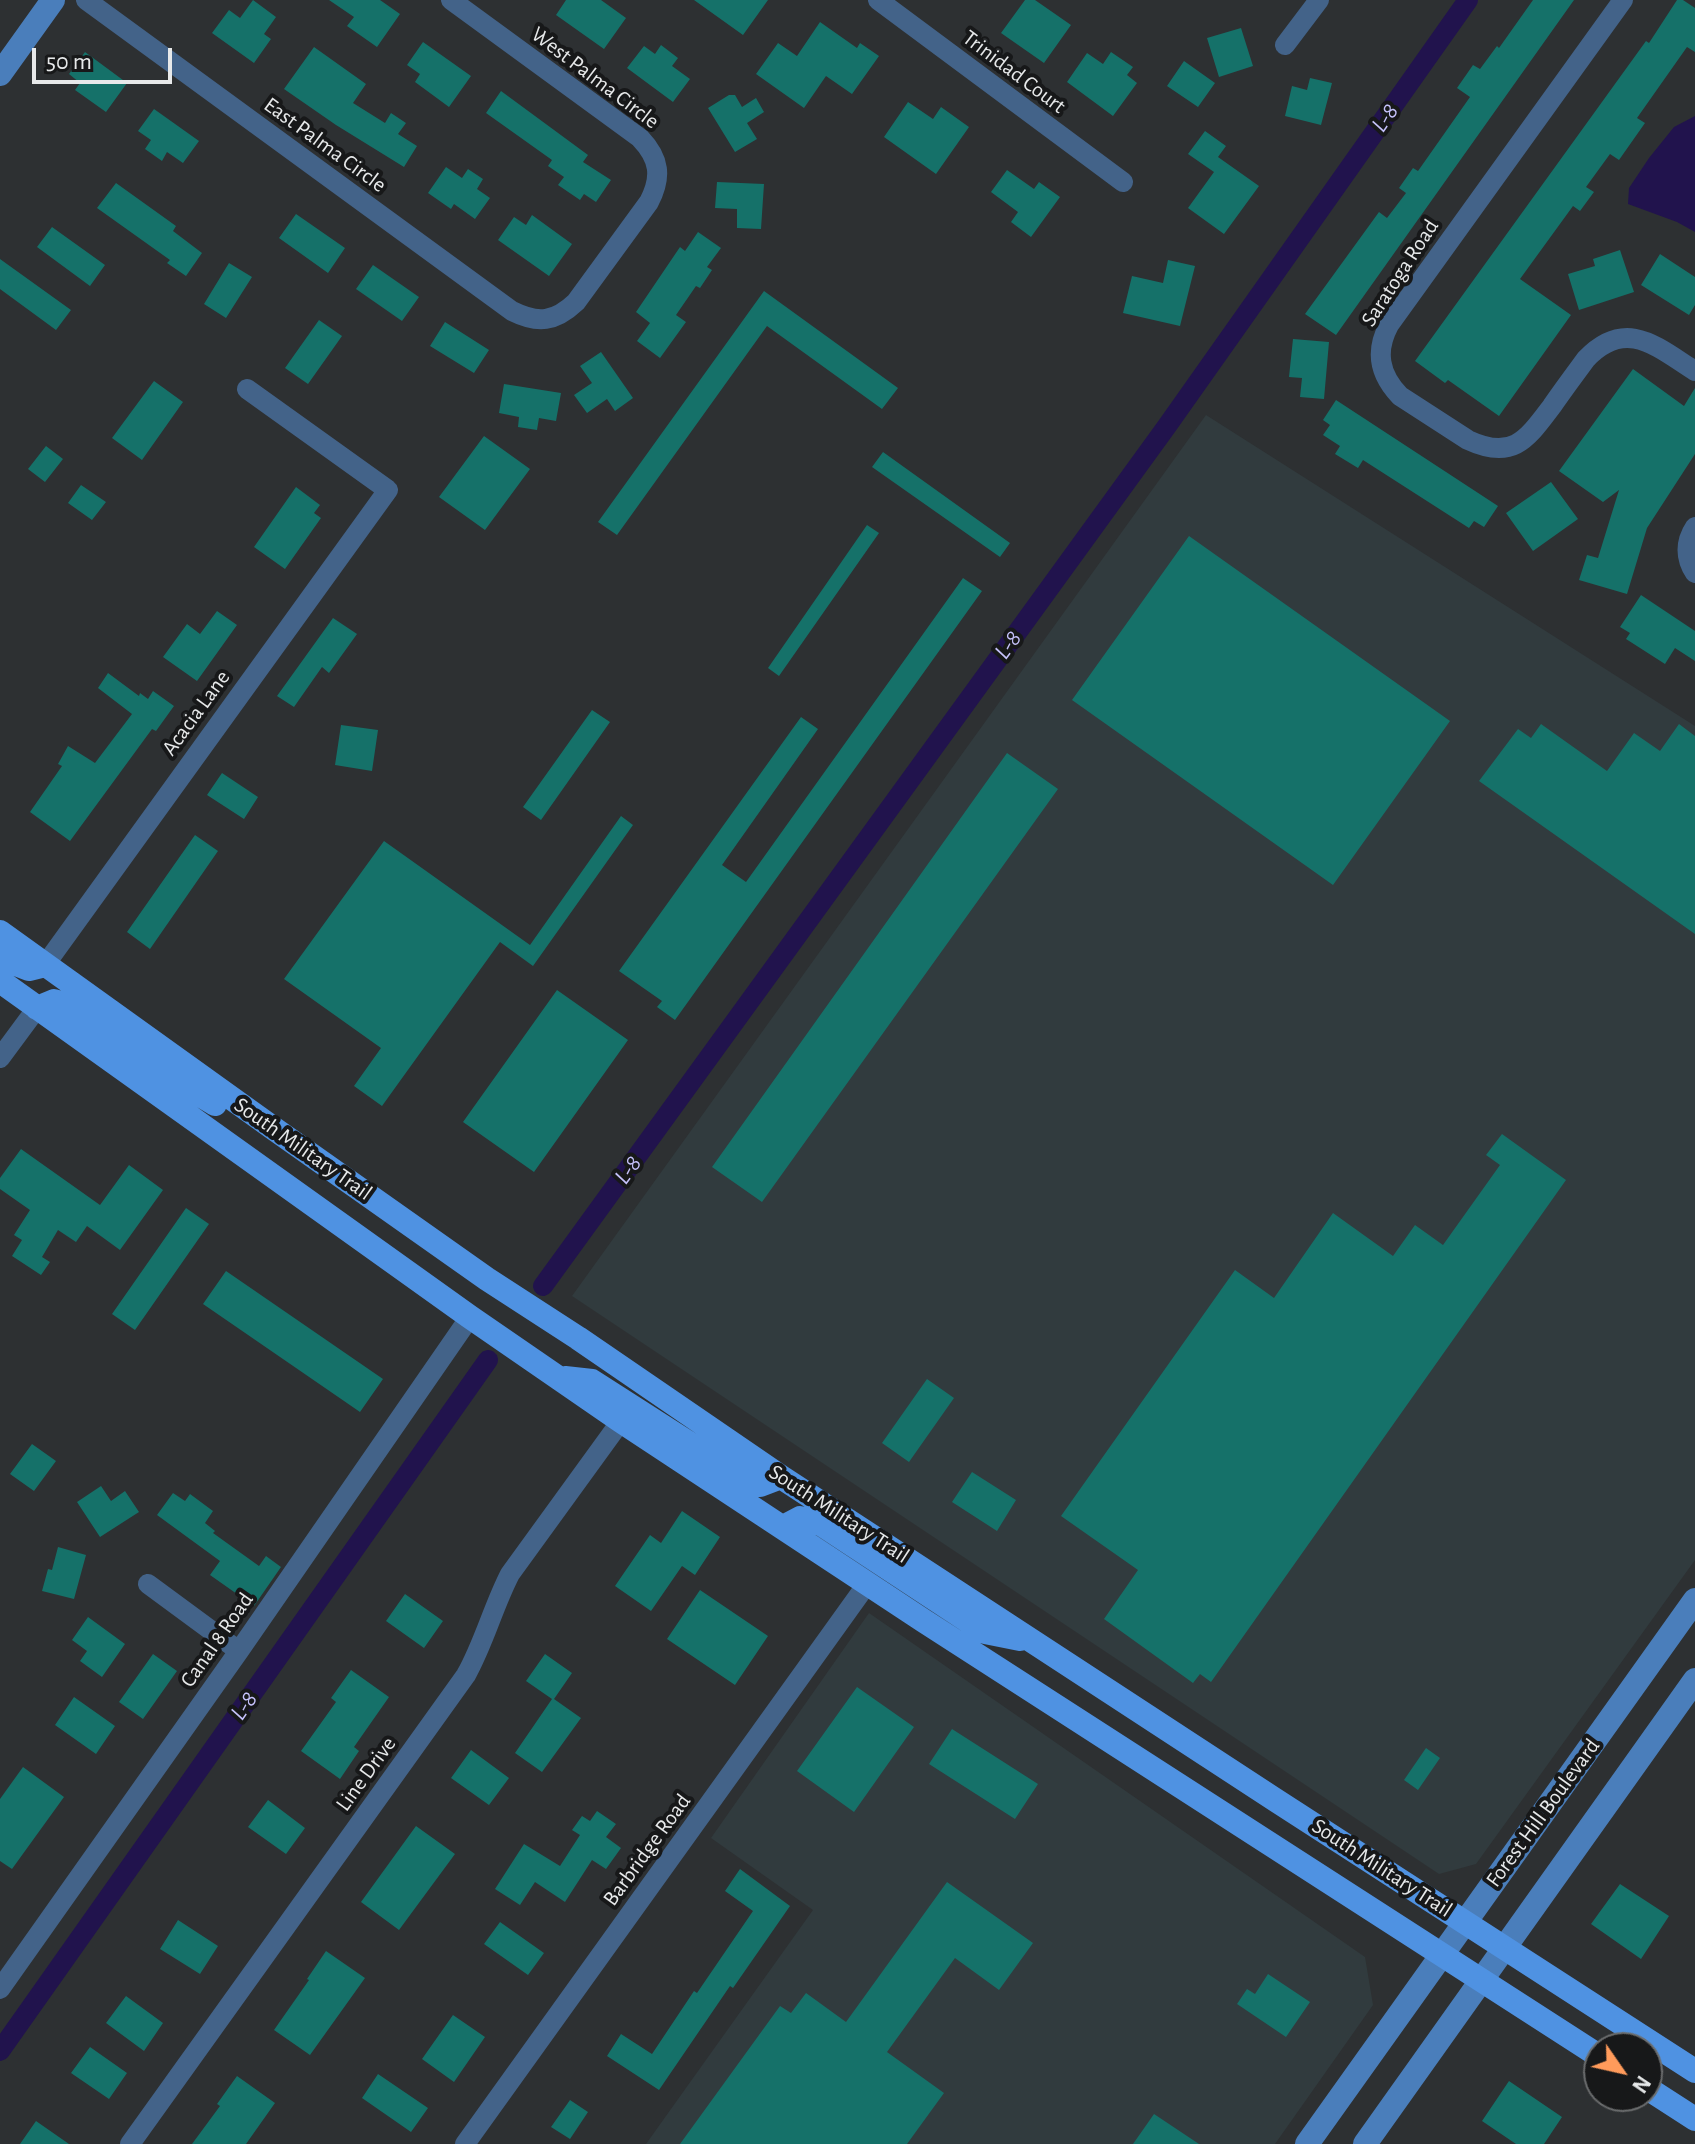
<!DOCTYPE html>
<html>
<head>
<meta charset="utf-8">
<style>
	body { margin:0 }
	#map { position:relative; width:1695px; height:2144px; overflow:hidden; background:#2d3032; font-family:"Alegreya Sans",sans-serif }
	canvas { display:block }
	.north { position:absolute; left:1583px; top:2032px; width:80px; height:80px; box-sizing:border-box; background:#171819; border:2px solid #6a6c6d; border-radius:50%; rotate:124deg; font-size:22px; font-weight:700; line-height:32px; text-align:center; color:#e7e9ea }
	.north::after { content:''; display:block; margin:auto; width:28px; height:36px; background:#ff9b5b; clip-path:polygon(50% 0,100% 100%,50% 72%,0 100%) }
	.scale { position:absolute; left:32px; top:48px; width:140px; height:36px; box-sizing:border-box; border:4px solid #e7e9ea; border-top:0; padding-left:10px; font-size:24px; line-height:28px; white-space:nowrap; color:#e7e9ea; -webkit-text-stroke:6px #171819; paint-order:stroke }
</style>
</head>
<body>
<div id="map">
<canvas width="1695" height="2144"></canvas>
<div class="north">N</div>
<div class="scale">50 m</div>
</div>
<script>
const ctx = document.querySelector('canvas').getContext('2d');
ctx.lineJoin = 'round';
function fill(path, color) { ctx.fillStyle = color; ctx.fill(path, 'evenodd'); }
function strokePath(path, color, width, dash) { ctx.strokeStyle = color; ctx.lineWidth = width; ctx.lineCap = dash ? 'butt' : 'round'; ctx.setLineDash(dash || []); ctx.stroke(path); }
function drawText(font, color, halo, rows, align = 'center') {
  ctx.font = font + ' "Alegreya Sans",sans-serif'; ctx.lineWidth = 8; ctx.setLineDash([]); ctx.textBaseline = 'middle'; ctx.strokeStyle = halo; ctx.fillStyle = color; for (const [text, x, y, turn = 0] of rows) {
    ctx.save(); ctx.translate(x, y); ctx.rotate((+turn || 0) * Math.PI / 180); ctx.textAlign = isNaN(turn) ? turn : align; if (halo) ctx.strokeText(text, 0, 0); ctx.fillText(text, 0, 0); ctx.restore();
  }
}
fill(new Path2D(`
	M1206,415L1695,726V1560L1476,1864L1439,1874L572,1296Z
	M869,1613L1365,1957L1373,2005L1275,2144H646L813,1910L711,1838Z`), '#313b3e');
fill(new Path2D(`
	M1695,116V232L1677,222L1628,204L1629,188L1649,158L1674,127Z`), '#21134d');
strokePath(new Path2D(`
	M543,1286L1167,426L1468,0
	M0,2051L488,1360`), '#21134d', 20);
fill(new Path2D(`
	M253,0L276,17L264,34L271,39L254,63L212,33L229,10L240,18Z
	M329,0H380L400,14L377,47L347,26L354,17Z
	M566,0H601L626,18L604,49L556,15Z
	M694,0H768L743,35Z
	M1025,0H1035L1071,25L1044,63L1001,33Z
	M1533,0H1574L1336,335L1305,314L1379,212L1387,218L1406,193L1399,188L1413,168L1418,171L1470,97L1457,88L1473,65L1480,69L1497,46L1499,48Z
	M1677,0H1683L1695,8V52L1687,47L1637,118L1645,123L1619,160L1610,154L1586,187L1594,192L1580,211L1573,206L1520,279L1571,315L1499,416L1448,380L1445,383L1415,361L1646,41L1649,43Z
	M820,22L857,48L860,43L879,56L852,94L826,76L804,108L756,74L778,43L797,56Z
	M1241,28L1253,66L1219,77L1207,38Z
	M423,42L471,76L449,107L415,82L420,74L407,65Z
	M661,45L678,58L672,66L690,79L673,102L627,68L644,46L655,54Z
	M314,47L366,84L353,103L385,123L391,113L406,123L398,134L417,146L404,167L336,125L284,89Z
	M85,52L127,83L106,112L75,90L80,83L69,74Z
	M1111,52L1133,67L1127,75L1137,83L1113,116L1067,82L1087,53L1103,64Z
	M1184,61L1215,83L1198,107L1167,86Z
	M1310,78L1332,83L1321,125L1285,116L1292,86L1307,90Z
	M501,91L588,155L583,162L611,180L596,202L584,194L580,200L558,185L564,177L548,166L552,160L486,113Z
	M729,95H735L742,107L756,98L764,112L747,123L757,139L735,152L708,108Z
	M908,102L933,119L941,107L969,127L936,174L884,137Z
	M154,109L199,141L183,163L167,152L162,161L145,149L151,140L138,131Z
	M1205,131L1226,146L1218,157L1259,186L1224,234L1188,208L1214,172L1188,154Z
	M446,167L462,178L468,169L483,179L477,189L490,198L475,219L454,204L451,209L428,193Z
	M1007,170L1034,189L1039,182L1060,197L1031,237L1011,222L1018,212L991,192Z
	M717,182L764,184L761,229L737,228V209L715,208Z
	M116,183L176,226L173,231L202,253L186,276L167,263L170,260L97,208Z
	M296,214L345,248L328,273L279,238Z
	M532,215L572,244L549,276L498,240L514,217L526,225Z
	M52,227L105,265L90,286L37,247Z
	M698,232L721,248L707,267L712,270L700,288L696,286L676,315L686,322L660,358L637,341L650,323L636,312L680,247L685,251Z
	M1620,250L1634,292L1579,310L1568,274L1595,266L1593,259Z
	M1660,254L1695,277V305L1689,315L1641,285Z
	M0,259L71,310L56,330L0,289Z
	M1168,260L1195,266L1180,326L1123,313L1132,276L1163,283Z
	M229,263L252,277L226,318L204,304Z
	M373,265L419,297L402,321L356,289Z
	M764,291L898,388L882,409L767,326L617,535L598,522Z
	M319,320L342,336L308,384L285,368Z
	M445,322L489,350L474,373L430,346Z
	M1293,339L1329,342L1324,399L1300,397L1302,378L1289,377Z
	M601,352L633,398L615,411L607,399L587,413L574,395L592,383L580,366Z
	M1633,369L1684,406L1695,388V454L1647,528L1627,594L1579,580L1587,555L1598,558L1619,490L1603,502L1559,471Z
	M154,381L183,402L142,460L112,438Z
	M504,384L561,393L556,421L539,418L537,430L518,427L519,417L499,413Z
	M1336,400L1498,506L1484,527L1474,521L1469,528L1363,460L1358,468L1335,454L1340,446L1323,435L1330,425L1323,420Z
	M484,436L530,469L485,530L439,497Z
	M46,446L63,459L45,482L28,469Z
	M883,452L1010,543L1000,557L872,467Z
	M1551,482L1578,519L1533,551L1506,513Z
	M81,485L106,502L92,520L68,503Z
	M296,487L320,505L314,513L321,518L285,569L254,547Z
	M867,525L879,533L779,676L768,668Z
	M1189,536L1450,721L1333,885L1072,700Z
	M963,578L982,591L675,1020L657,1007L662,1001L619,971L801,717L818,729L722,865L746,882Z
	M1641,595L1695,631V661L1675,648L1665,664L1626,639L1630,633L1620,627Z
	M217,611L237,625L197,681L163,657L187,624L200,634Z
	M333,618L357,634L329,673L322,667L294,707L277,696Z
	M108,673L139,696L140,693L148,699L153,691L174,706L156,731L152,729L70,841L30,812L62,766L58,764L68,746L95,763L132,714L98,688Z
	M592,710L610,722L541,820L523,807Z
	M1541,724L1607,771L1634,733L1660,751L1679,724L1695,736V934L1479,781L1518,729L1531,738Z
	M341,725L378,730L372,771L335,765Z
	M1007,753L1058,789L762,1202L712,1167Z
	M222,773L258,797L244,819L207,795Z
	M621,816L633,825L533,966L500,942L382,1106L354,1086L381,1048L284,979L384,841L530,945Z
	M195,835L218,851L150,949L127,932Z
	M557,990L628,1040L534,1172L463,1122Z
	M1502,1134L1566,1180L1211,1682L1200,1674L1193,1683L1104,1619L1138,1570L1061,1516L1235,1270L1274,1298L1333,1213L1393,1256L1415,1225L1443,1245L1500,1165L1486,1155Z
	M21,1149L100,1205L129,1165L163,1190L120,1250L87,1226L76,1242L58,1230L42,1257L50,1262L41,1275L12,1256L22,1240L14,1235L30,1210L0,1189V1178Z
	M186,1208L209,1224L135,1330L112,1314Z
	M226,1271L383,1379L360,1412L203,1304Z
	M927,1379L954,1398L909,1462L882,1443Z
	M32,1444L56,1461L34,1491L10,1474Z
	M972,1472L1016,1500L997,1531L952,1502Z
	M101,1486L111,1501L125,1491L139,1512L100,1537L77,1502Z
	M173,1493L185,1501L190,1494L213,1511L205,1523L215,1531L213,1533L259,1566L266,1556L281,1567L254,1606L210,1575L220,1561L157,1515Z
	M682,1511L720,1537L695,1575L682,1566L651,1611L615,1586L650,1535L661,1543Z
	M58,1547L86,1555L74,1599L42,1591L48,1569L52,1570Z
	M700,1590L768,1636L735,1685L667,1639Z
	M405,1594L443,1621L424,1648L386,1621Z
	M88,1617L125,1644L102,1677L80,1661L87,1651L72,1640Z
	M153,1654L177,1671L143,1719L119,1702Z
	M545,1654L572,1673L554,1699L581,1718L542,1772L515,1753L552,1699L526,1681Z
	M351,1670L389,1697L354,1747L359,1751L340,1779L301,1751L336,1702L331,1698Z
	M857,1687L914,1727L854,1812L797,1771Z
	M74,1697L115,1726L96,1754L55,1725Z
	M952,1729L1038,1784L1015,1819L929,1764Z
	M1426,1748L1440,1758L1418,1790L1404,1780Z
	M471,1750L509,1778L489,1805L451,1778Z
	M23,1767L64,1797L12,1869L0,1861V1799Z
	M268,1800L305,1828L286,1854L248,1827Z
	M597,1811L616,1824L606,1837L621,1848L606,1869L592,1860L565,1902L535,1882L520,1905L495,1889L524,1844L560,1866L580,1835L572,1830L582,1816L590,1821Z
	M416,1826L455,1854L399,1930L361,1902Z
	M740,1869L790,1906L733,1988L730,1986L659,2090L607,2056L621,2034L652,2054L694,1991L697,1993L753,1911L725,1891Z
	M947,1882L1033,1943L999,1990L955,1958L887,2052L944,2093L907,2144H680L780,2006L791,2013L806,1993L846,2022Z
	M1620,1884L1669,1916L1641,1959L1591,1924Z
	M178,1920L218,1946L200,1974L160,1949Z
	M500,1922L544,1953L528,1975L484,1944Z
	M326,1951L365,1978L310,2055L274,2030L309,1980L307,1979Z
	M1268,1974L1310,2002L1286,2037L1237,2004L1247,1989L1255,1994Z
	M126,1996L163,2023L144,2051L106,2023Z
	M453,2015L485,2037L454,2082L422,2059Z
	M90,2047L127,2073L109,2099L71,2073Z
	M378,2074L428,2108L411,2132L362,2098Z
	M237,2076L275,2103L246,2144H192L220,2106L217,2104Z
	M1509,2081L1562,2117L1544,2144H1516L1482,2121Z
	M570,2100L588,2112L570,2139L551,2127Z
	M1154,2114L1199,2144H1133Z
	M36,2121L69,2144H20Z`), '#157169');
strokePath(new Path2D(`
	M86,0L512,311C538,324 555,322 576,302L649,202C662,177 660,159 640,138L451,0
	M878,0L1123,182
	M1623,0L1389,325C1375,351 1379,374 1400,396L1468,440C1513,461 1527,439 1552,406C1563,390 1575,374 1586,359C1626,317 1657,347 1695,371
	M1285,45L1319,0
	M1695,527C1685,542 1685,558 1695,573
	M45,965L388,490L247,389
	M0,1058L37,1008
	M148,1584L239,1651
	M0,1989L239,1651L470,1317
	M130,2144L466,1675C484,1643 493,1607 510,1574L621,1421
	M465,2144L867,1584`), '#436389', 20);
strokePath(new Path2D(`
	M0,74L53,0
	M1307,2144L1695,1600
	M1365,2144L1695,1680`), '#4a7ebb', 24);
strokePath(new Path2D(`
	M0,932L273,1128L487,1279L578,1338L781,1477L1277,1801L1695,2071
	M0,958L29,969L45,965
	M0,981L470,1317L621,1421L924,1621L1599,2056
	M37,1008L54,1001L69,1005L177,1081L215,1104
	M565,1378L592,1381L745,1479L760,1485L781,1477
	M783,1527L800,1518L821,1524L985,1632L1020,1639
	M1647,2088L1695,2119`), '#4f92e2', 24);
drawText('22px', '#e7e9ea', '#171819', [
	["Trinidad Court",1014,72,37],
	["West Palma Circle",595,78,37],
	["East Palma Circle",325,145,36],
	["Saratoga Road",1400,273,-57],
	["Acacia Lane",196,713,-54],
	["South Military Trail",303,1149,35],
	["South Military Trail",839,1514,33],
	["Canal 8 Road",217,1640,-55],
	["Line Drive",366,1774,-54],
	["Forest Hill Boulevard",1543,1813,-54],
	["Barbridge Road",647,1850,-54],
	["South Military Trail",1382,1868,33]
]);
drawText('italic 24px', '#c6c2fb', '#171819', [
	["L-8",1385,118,-55],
	["L-8",1008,645,-54],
	["L-8",628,1170,-54],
	["L-8",244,1706,-55]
]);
</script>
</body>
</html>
